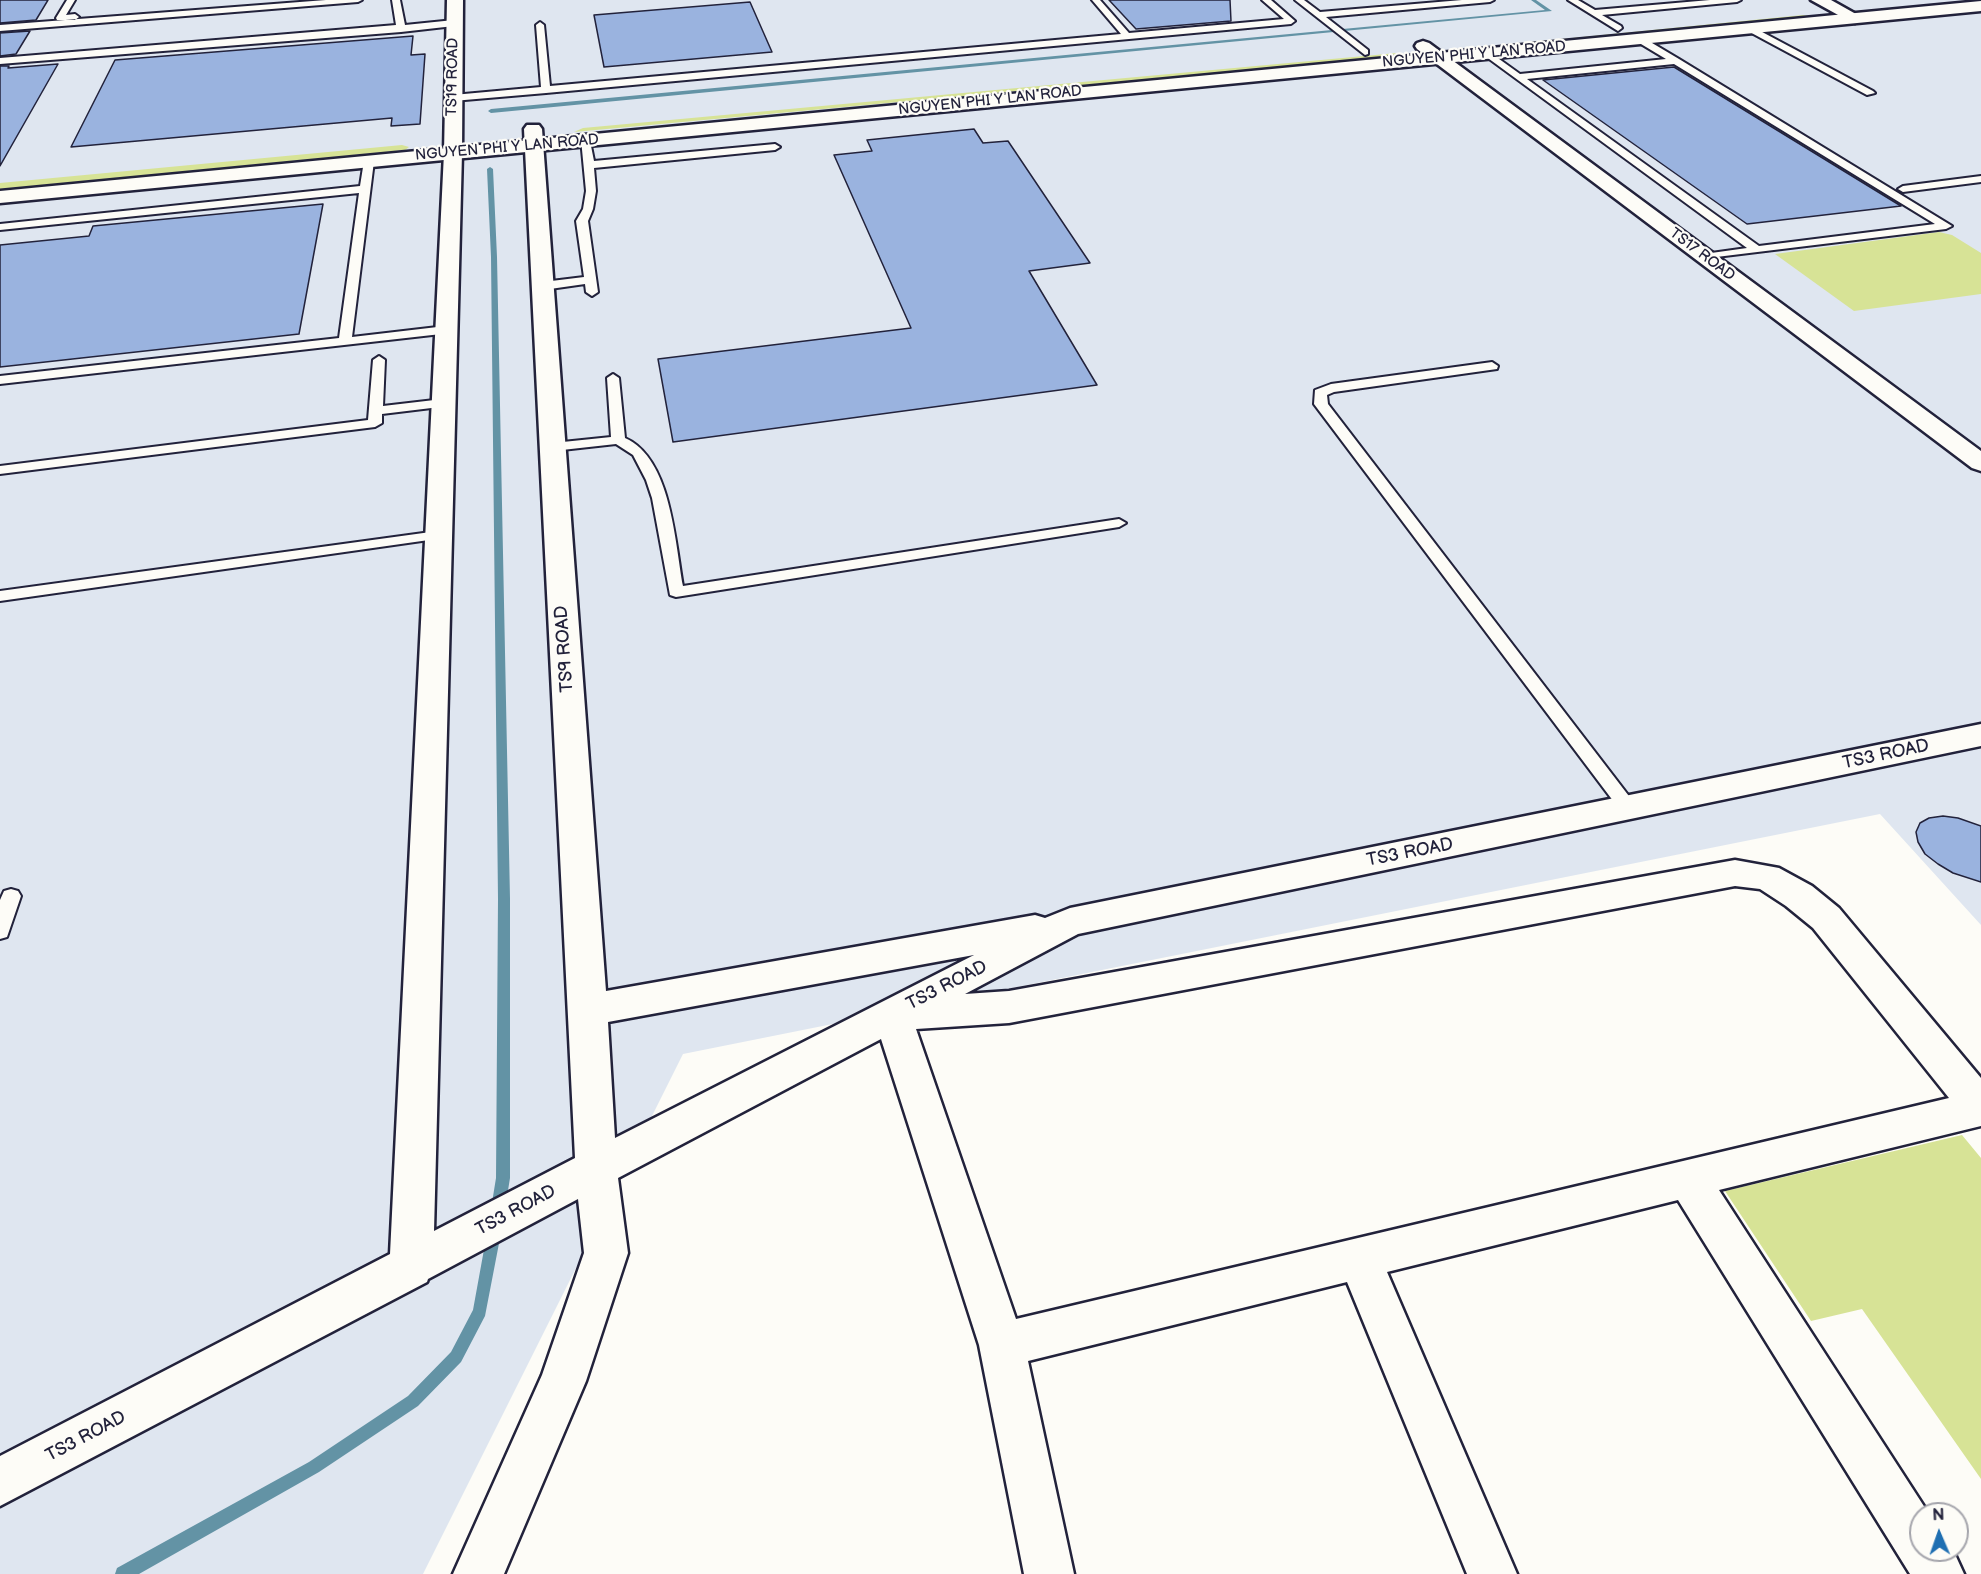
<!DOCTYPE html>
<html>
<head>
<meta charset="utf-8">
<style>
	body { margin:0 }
	#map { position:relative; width:1981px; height:1574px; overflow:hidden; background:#fdfcf7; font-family:"Balsamiq Sans",sans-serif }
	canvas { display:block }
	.north { position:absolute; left:1909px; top:1502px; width:60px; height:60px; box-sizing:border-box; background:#fdfcf7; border:2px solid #a5a5ac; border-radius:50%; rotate:358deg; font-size:16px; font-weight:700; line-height:24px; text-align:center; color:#22223b }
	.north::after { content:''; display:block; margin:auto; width:21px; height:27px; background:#1f6fb2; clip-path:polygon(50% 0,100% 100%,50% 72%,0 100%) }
</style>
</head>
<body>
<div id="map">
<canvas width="1981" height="1574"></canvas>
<div class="north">N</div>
</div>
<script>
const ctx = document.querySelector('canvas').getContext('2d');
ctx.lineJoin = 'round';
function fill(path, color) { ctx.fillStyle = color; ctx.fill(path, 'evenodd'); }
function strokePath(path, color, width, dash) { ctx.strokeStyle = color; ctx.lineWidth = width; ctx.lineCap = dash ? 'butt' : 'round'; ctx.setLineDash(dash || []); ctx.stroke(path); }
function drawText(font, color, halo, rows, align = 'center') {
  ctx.font = font + ' "Balsamiq Sans",sans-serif'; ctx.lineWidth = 4.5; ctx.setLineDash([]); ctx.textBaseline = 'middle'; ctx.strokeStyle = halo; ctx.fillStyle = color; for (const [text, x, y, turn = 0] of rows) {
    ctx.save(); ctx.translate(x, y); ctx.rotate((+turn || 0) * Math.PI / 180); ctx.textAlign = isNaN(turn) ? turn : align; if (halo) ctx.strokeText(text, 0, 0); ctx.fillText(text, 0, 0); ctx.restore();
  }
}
fill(new Path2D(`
	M0,0H1981V925L1880,814L683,1054L423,1574H0Z`), '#dfe6f0');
fill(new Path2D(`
	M1803,15L1815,17L1469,51L1462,49Z
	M1397,53L1408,55L574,132L583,128Z
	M402,145L409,147L405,150L0,189V183Z
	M1939,232L1952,235L1981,253V294L1854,311L1775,254Z
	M1962,1135L1981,1158V1479L1862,1309L1811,1321L1725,1191Z`), '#d7e396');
fill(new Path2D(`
	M1531,0H1536L1552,11L491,113L488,111L491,109L1545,10Z
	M490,167L493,169L497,257L510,899V1178L505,1209L503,1213L498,1215L493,1213L491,1209L496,1178L498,899L491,257L487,169Z
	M494,1227L499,1228L501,1233L485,1316L461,1362L418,1406L319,1472L139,1574H115L117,1568L309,1462L408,1396L451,1352L473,1310L487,1233L489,1228Z`), '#6393a5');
const building = new Path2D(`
	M0,0H48L36,20L0,23Z
	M1109,0H1230L1231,21L1136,29Z
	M750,2L772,52L604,67L594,15Z
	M30,31L16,54L0,56V33Z
	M413,36L411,55L425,54L420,124L391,126L392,118L71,147L115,60Z
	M58,64L0,166V66H9L8,68Z
	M1674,67L1901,206L1747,224L1543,80Z
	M974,129L983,143L1008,141L1090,263L1029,271L1097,385L673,442L658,359L911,328L834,155L872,151L867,140Z
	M323,204L299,334L0,367V245L89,236L93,226Z
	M1943,816L1958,818L1981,826V882L1953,873L1938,864L1925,854L1918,842L1916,832L1920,823L1929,818Z`);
fill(building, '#9ab3df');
strokePath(building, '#22223b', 1.5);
const service = new Path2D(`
	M67,0H75L66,15L75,14L79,17L75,20H57L56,18Z
	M326,0H362L358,2L0,31V25Z
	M392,0H400L405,25L454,20L458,23L454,26L401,32L0,64V58L396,25Z
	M1092,0H1100L1129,33L1284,19L1262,0H1271L1295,21L1291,24L546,93L453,101L448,98L453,95L541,87L536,25L540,22L544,25L550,86L1121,34Z
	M1295,0H1304L1320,12L1462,0H1494L1490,2L1326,17L1368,50V54L1365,55Z
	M1568,0H1578L1595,10L1710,0H1741L1737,2L1602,15L1621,26L1622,28L1618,31Z
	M1749,25L1873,91L1875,93L1867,95L1746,30L1745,28Z
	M1636,37H1642L1679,59L1952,226L1946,229L1700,259L1698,257L1704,254L1747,248L1481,53L1488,51L1520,74L1666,59L1636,41ZM1674,64L1935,224L1759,246L1527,79Z
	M581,139L590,141L594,161L775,144L780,147L775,150L594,168L596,191L593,209L588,221L598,292L592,296L586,292L585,284L543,290L537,286L543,282L584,277L576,221L583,209L586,191Z
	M369,158L374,161L352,337L446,326L452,330L450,333L0,384V376L339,338L359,193L0,230V224L360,186L364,161Z
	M1981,176V182L1903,192L1898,189L1903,186Z
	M379,356L385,360L383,406L443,399L450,403L448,406L382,414V423L375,427L0,474V466L368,420L373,360Z
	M1492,362L1498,366L1497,369L1334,392L1327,395L1328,404L1635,804L1638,809L1635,814L1629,816L1623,814L1314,404L1315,390L1331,384Z
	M613,374L619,378L625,438C671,458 675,542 683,586L1119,519L1126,523L1119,527L676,597L670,595L652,498L646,480L633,455L616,444L553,451L546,447L553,443L611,437L607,378Z
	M438,531L443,532L445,535L443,538L0,601V591Z
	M11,889L18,891L21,896L7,937L0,939V900L4,891Z`);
const minor = new Path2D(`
	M447,0H463L462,153L434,1231L575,1158L524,129L527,125H539L542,129L606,991L1035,915L1045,918L1070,908L1981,724V746L1078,934L965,994L1009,991L1735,860L1779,868L1812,886L1839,908L1981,1078V1126L1719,1190L1929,1514H1921V1550H1953L1964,1574H1910L1678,1200L1387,1272L1517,1574H1467L1347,1282L1028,1361L1074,1574H1024L979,1345L881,1039L618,1178L628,1253L586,1381L504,1574H453L542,1375L584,1253L578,1199L428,1279L427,1282L0,1506V1456L390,1254L444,153ZM1735,886L1760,889L1786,906L1813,928L1949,1098L1016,1319L916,1029L1009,1023ZM974,955L615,1138L608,1022Z
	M1811,0H1831L1863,18L1855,23L1849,21Z
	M1423,41L1429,43L1981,451V471L1972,468L1417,49L1415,46L1417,43Z`);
const primary = new Path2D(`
	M1981,1V11L0,203V191Z`);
strokePath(service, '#22223b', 4);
strokePath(minor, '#22223b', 5);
strokePath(primary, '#22223b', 5);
fill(service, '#fdfcf7');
fill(minor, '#fdfcf7');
fill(primary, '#fdfcf7');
drawText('15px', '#22223b', '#fdfcf7', [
	["NGUYEN PHI Y LAN ROAD",1474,55,-5],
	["TS19 ROAD",453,77,-89],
	["NGUYEN PHI Y LAN ROAD",990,101,-6],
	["NGUYEN PHI Y LAN ROAD",507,148,-5],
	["TS17 ROAD",1702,255,37]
]);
drawText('18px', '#22223b', '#fdfcf7', [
	["TS9 ROAD",565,649,-94],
	["TS3 ROAD",1886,755,-12],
	["TS3 ROAD",1410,853,-11],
	["TS3 ROAD",947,986,-27],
	["TS3 ROAD",516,1211,-28],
	["TS3 ROAD",86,1437,-28]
]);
</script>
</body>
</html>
